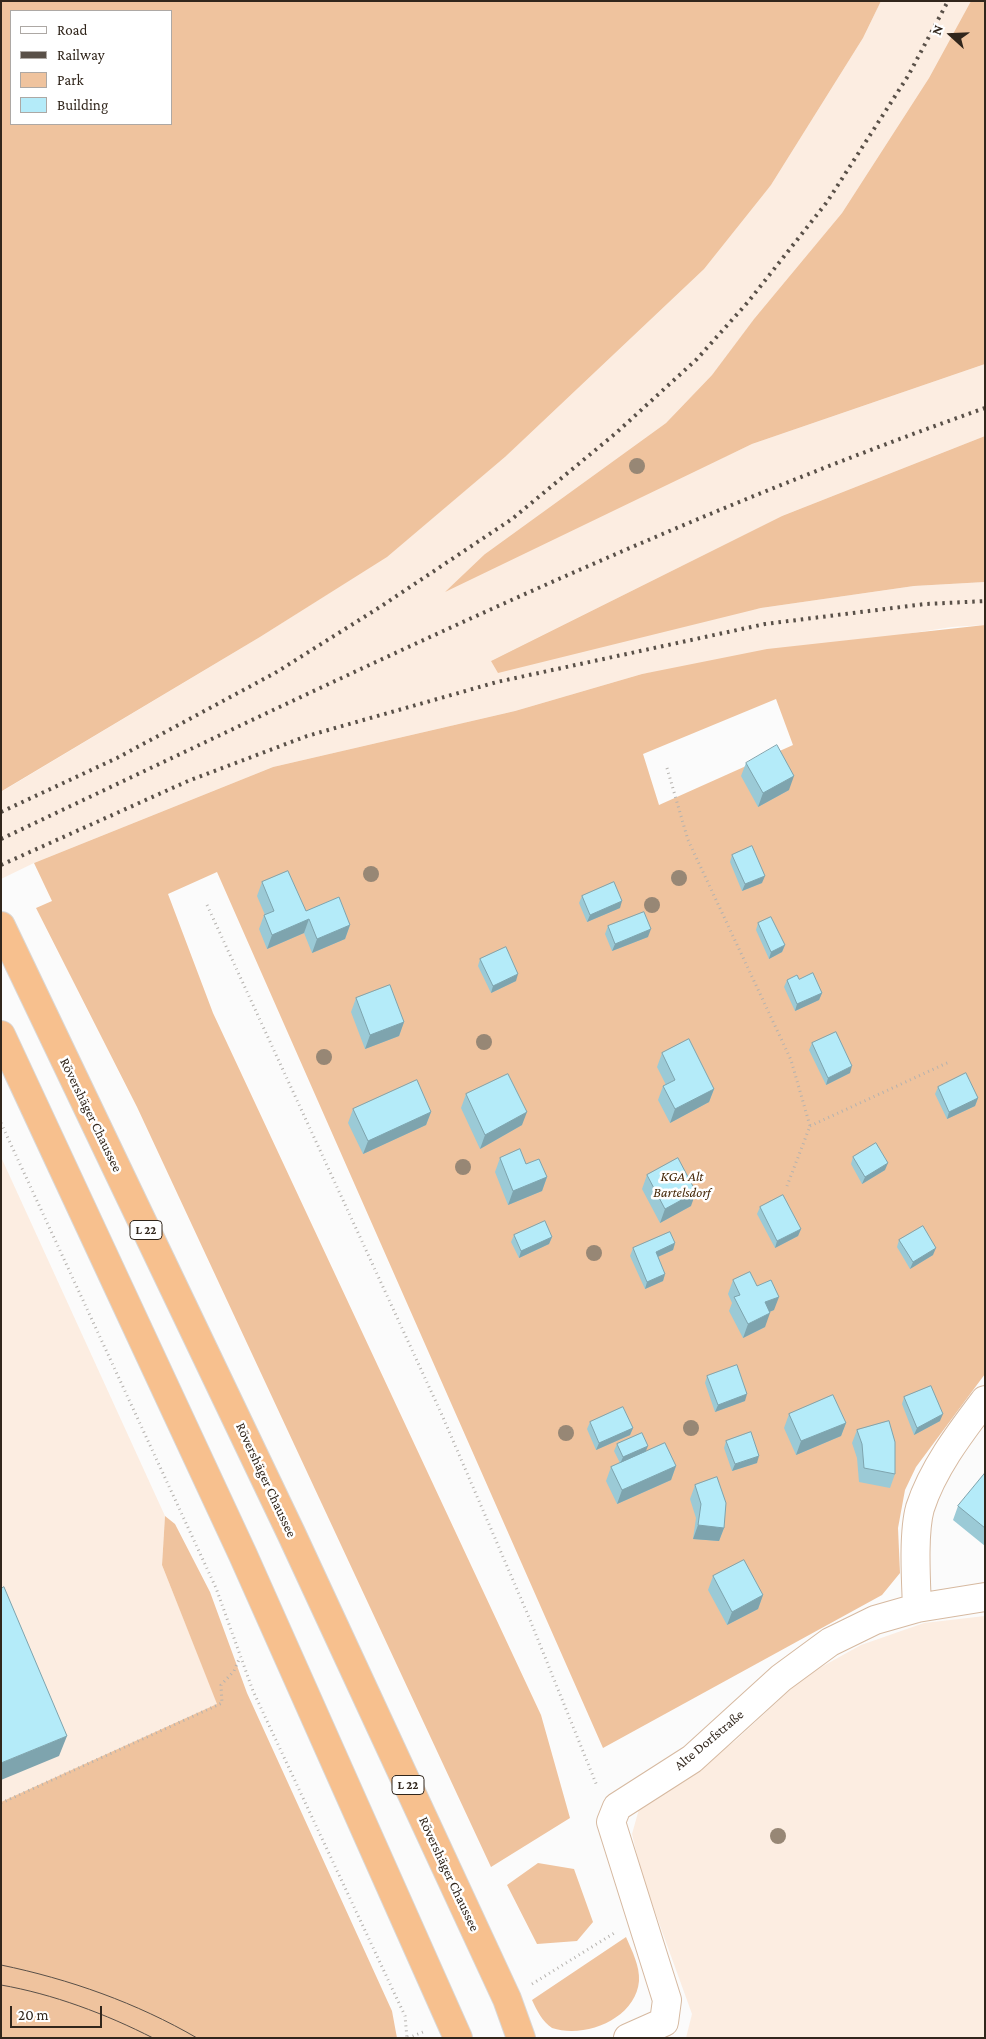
<!DOCTYPE html>
<html>
<head>
<meta charset="utf-8">
<style>
	body { margin:0 }
	#map { position:relative; width:986px; height:2039px; overflow:hidden; background:#fbfbfb; font-family:"Crimson Pro",serif }
	canvas { display:block }
	.frame { position:absolute; inset:0; border:2px solid #31261c; pointer-events:none }
	.legend { position:absolute; left:10px; top:10px; width:162px; height:115px; box-sizing:border-box; background:#fff; border:1px solid #ada8a4; margin:0; padding:6px 9px; list-style:none; font-size:15px; color:#31261c }
	.legend li { display:flex; align-items:center; gap:10px; height:25px }
	.legend b { width:25px; border:1px solid #ada8a4 }
	.north { position:absolute; left:926px; top:10px; width:50px; height:50px; -webkit-text-stroke:4px #fff; paint-order:stroke; rotate:290deg; font-size:14px; font-weight:700; line-height:20px; text-align:center; color:#31261c }
	.north::after { content:''; display:block; margin:auto; width:18px; height:22px; background:#31261c; clip-path:polygon(50% 0,100% 100%,50% 72%,0 100%) }
	.scale { position:absolute; left:10px; top:2006px; width:92px; height:22px; box-sizing:border-box; border:2px solid #31261c; border-top:0; padding-left:6px; font-size:15px; line-height:18px; white-space:nowrap; color:#31261c; -webkit-text-stroke:4px #fff; paint-order:stroke }
</style>
</head>
<body>
<div id="map">
<canvas width="986" height="2039"></canvas>
<div class="frame"></div>
<ul class="legend">
<li><b style="height:6px;background:#fff"></b>Road</li>
<li><b style="height:6px;background:#595048"></b>Railway</li>
<li><b style="height:14px;background:#efc39e"></b>Park</li>
<li><b style="height:14px;background:#b4ebf9"></b>Building</li>
</ul>
<div class="north">N</div>
<div class="scale">20 m</div>
</div>
<script>
const ctx = document.querySelector('canvas').getContext('2d');
ctx.lineJoin = 'round';
function fill(path, color) { ctx.fillStyle = color; ctx.fill(path, 'evenodd'); }
function strokePath(path, color, width, dash) { ctx.strokeStyle = color; ctx.lineWidth = width; ctx.lineCap = dash ? 'butt' : 'round'; ctx.setLineDash(dash || []); ctx.stroke(path); }
function drawText(font, color, halo, rows, align = 'center') {
  ctx.font = font + ' "Crimson Pro",serif'; ctx.lineWidth = 5; ctx.setLineDash([]); ctx.textBaseline = 'middle'; ctx.strokeStyle = halo; ctx.fillStyle = color; for (const [text, x, y, turn = 0] of rows) {
    ctx.save(); ctx.translate(x, y); ctx.rotate((+turn || 0) * Math.PI / 180); ctx.textAlign = isNaN(turn) ? turn : align; if (halo) ctx.strokeText(text, 0, 0); ctx.fillText(text, 0, 0); ctx.restore();
  }
}
fill(new Path2D(`
	M881,1H971L929,78L842,213L754,319L712,375L666,423L485,554L658,488L752,444L985,364V436L782,516L491,661L761,608L914,586L985,582V625L952,627L642,674L515,711L273,767L34,863L1,879V792L260,637L387,556L505,457L771,185L863,38Z
	M1,1157L165,1516L162,1565L218,1705L1,1802Z
	M985,1616V2038H686L692,2014L642,1876L632,1834L639,1809L663,1795L736,1740L805,1676L861,1645L924,1623Z`), '#fcede1');
fill(new Path2D(`
	M1,1H881L863,38L771,185L704,269L505,457L387,557L260,637L2,791ZM171,11V124H11V11Z
	M971,1H985V364L752,444L445,592L485,554L666,423L712,375L754,319L842,213L929,78Z
	M985,436V582L914,586L761,608L498,673L491,661L782,516Z
	M985,625V1374L916,1467L905,1490L898,1528L900,1573L882,1595L603,1748L217,872L168,894L213,1013L541,1715L570,1818L491,1867L137,1107L36,908L52,901L34,863L273,767L515,711L642,674L767,649ZM776,699L793,745L659,805L643,754Z
	M165,1516L175,1524L210,1592L247,1693L392,2011L397,2038H1V1802L217,1704L162,1565Z
	M538,1863L574,1869L593,1922L577,1941L537,1944L507,1885Z
	M626,1937C632,1951 640,1966 639,1981C636,2018 586,2039 552,2028C542,2021 537,2011 532,2000Z`), '#efc39e');
const minor = new Path2D(`
	M917,1608C916,1581 913,1533 920,1508C933,1468 960,1433 985,1400
	M628,2038L664,2022L667,2000L611,1822L617,1807L692,1759L781,1678L830,1642L875,1620L917,1608L985,1597`);
const trunk = new Path2D(`
	M1,926L291,1533L507,1999L521,2038
	M1,1035L243,1555L458,2038`);
strokePath(minor, '#d6b9a0', 30);
strokePath(trunk, '#dad8d6', 30);
strokePath(new Path2D(`
	M667,768L688,840L791,1060L810,1126L787,1186
	M207,905L442,1415L528,1615L597,1786
	M1,1123L216,1588L253,1691L405,2016L407,2038
	M810,1126L949,1062
	M1,1803L222,1703L221,1685L234,1671L240,1657
	M532,1984L616,1932
	M408,2038L423,2032`), '#b5b2ae', 3, [1, 4]);
strokePath(minor, '#fff', 28);
strokePath(trunk, '#f7c08e', 28);
strokePath(new Path2D(`
	M1,1965C69,1979 137,2003 197,2038
	M1,1985C53,1994 106,2014 153,2038`), '#595048', 1);
strokePath(new Path2D(`
	M1,812L117,758L275,673L380,607L512,519L616,433L697,359L748,302L827,202L908,76L948,1
	M1,839C325,686 647,527 985,408
	M1,865L188,781L307,736L497,682L765,624L925,604L985,601`), '#595048', 4, [2.5, 5]);
ctx.fillStyle = '#978775';
for (const [x, y] of [
	[637,466],
	[371,874],
	[679,878],
	[652,905],
	[484,1042],
	[324,1057],
	[463,1167],
	[594,1253],
	[691,1428],
	[566,1433],
	[778,1836]
]) { ctx.beginPath(); ctx.arc(x, y, 8, 0, 2 * Math.PI); ctx.fill(); }
fill(new Path2D(`
	M746,763L789,790L758,807L741,776Z
	M732,855L762,883L742,891L730,862Z
	M262,882L306,911L350,925L345,939L312,953L304,933L267,949L259,929L264,915H265L257,896Z
	M582,896L620,908L587,922L579,903Z
	M758,923L785,945L782,952L769,959L756,930Z
	M608,926L648,937L612,951L605,934Z
	M480,959L516,981L491,993L478,966Z
	M799,979L822,993L819,1000L795,1011L784,987L787,980Z
	M356,998L404,1022L399,1036L365,1049L351,1012Z
	M812,1043L850,1073L826,1085L809,1050Z
	M662,1053L714,1089L709,1102L670,1123L658,1100L663,1086L666,1085L657,1067Z
	M938,1087L978,1098L975,1106L947,1119L935,1094Z
	M466,1094L522,1125L480,1149L461,1108Z
	M353,1109L431,1112L426,1125L363,1154L348,1123Z
	M853,1157L885,1170L862,1184L851,1164Z
	M500,1158L526,1164L547,1177L542,1191L508,1205L495,1172Z
	M647,1175L691,1206L660,1223L642,1189Z
	M760,1207L801,1229L798,1236L775,1248L757,1214Z
	M514,1235L552,1237L549,1244L519,1258L511,1242Z
	M899,1240L933,1255L910,1269L897,1247Z
	M675,1243L673,1250L658,1257L665,1274L663,1281L645,1289L630,1256L633,1248Z
	M733,1280L757,1286L774,1310L769,1312L765,1327L743,1338L729,1311L732,1303L728,1294Z
	M707,1376L745,1401L715,1412L705,1383Z
	M904,1397L940,1421L914,1435L902,1404Z
	M789,1414L846,1423L841,1436L796,1455L784,1428Z
	M590,1422L633,1428L630,1435L596,1450L587,1429Z
	M857,1430L895,1474L890,1488L859,1482L857,1458L852,1443Z
	M726,1441L757,1463L732,1471L724,1448Z
	M617,1444L646,1452L676,1466L671,1480L617,1504L606,1481L611,1467L620,1463L614,1451Z
	M985,1473V1546L953,1520L958,1506Z
	M695,1485L724,1528L719,1541L693,1539L696,1518L690,1499Z
	M713,1576L763,1595L758,1609L727,1625L708,1590Z`), '#9bcad6');
fill(new Path2D(`
	M794,776L789,790L758,807L763,793Z
	M765,876L762,883L742,891L745,884Z
	M622,901L620,908L587,922L590,915Z
	M309,919L304,933L267,949L272,935Z
	M350,925L345,939L312,953L317,939Z
	M651,929L648,937L612,951L615,944Z
	M785,945L782,952L769,959L771,952Z
	M518,974L516,981L491,993L493,986Z
	M822,993L819,1000L795,1011L797,1004Z
	M404,1022L399,1036L365,1049L370,1035Z
	M852,1066L850,1073L826,1085L828,1078Z
	M714,1089L709,1102L670,1123L675,1109Z
	M978,1098L975,1106L947,1119L949,1112Z
	M431,1112L426,1125L363,1154L368,1141Z
	M527,1112L522,1125L480,1149L485,1135Z
	M888,1163L885,1170L862,1184L865,1177Z
	M547,1177L542,1191L508,1205L513,1191Z
	M696,1192L691,1206L660,1223L665,1209Z
	M801,1229L798,1236L775,1248L777,1241Z
	M552,1237L549,1244L519,1258L521,1251Z
	M675,1243L673,1250L653,1259L656,1252Z
	M936,1248L933,1255L910,1269L913,1262Z
	M665,1274L663,1281L645,1289L647,1282Z
	M779,1297L774,1310L760,1316L765,1302Z
	M770,1313L765,1327L743,1338L748,1324Z
	M747,1394L745,1401L715,1412L718,1405Z
	M943,1414L940,1421L914,1435L917,1428Z
	M846,1423L841,1436L796,1455L801,1441Z
	M633,1428L630,1435L596,1450L599,1443Z
	M648,1446L645,1453L620,1464L623,1457Z
	M759,1456L757,1463L732,1471L735,1464Z
	M676,1466L671,1480L617,1504L622,1490Z
	M698,1525L724,1528L719,1541L693,1539Z
	M763,1595L758,1609L727,1625L732,1612Z
	M67,1736L59,1756L1,1780V1763Z`), '#7ea4ae');
const building = new Path2D(`
	M777,745L794,776L763,793L746,763Z
	M752,846L765,876L745,884L732,855Z
	M288,871L306,911L339,897L350,925L317,939L309,919L272,935L264,915L274,911L262,882Z
	M614,882L622,901L590,915L582,896Z
	M644,912L651,929L615,944L608,926Z
	M771,917L785,945L771,952L758,923Z
	M506,947L518,974L493,986L480,959Z
	M813,973L822,993L797,1004L787,980L797,975L799,979Z
	M390,985L404,1022L370,1035L356,998Z
	M836,1032L852,1066L828,1078L812,1043Z
	M689,1039L714,1089L675,1109L663,1086L675,1080L662,1053Z
	M966,1073L978,1098L949,1112L938,1087Z
	M508,1074L527,1112L485,1135L466,1094Z
	M417,1080L431,1112L368,1141L353,1109Z
	M876,1143L888,1163L865,1177L853,1157Z
	M520,1149L526,1164L539,1159L547,1177L513,1191L500,1158Z
	M678,1158L696,1192L665,1209L647,1175Z
	M783,1195L801,1229L777,1241L760,1207Z
	M545,1221L552,1237L521,1251L514,1235Z
	M923,1226L936,1248L913,1262L899,1240Z
	M670,1232L675,1243L656,1252L665,1274L647,1282L633,1248Z
	M750,1272L757,1286L771,1280L779,1297L765,1302L770,1313L748,1324L734,1297L740,1295L733,1280Z
	M737,1365L747,1394L718,1405L707,1376Z
	M931,1386L943,1414L917,1428L904,1397Z
	M833,1395L846,1423L801,1441L789,1414Z
	M623,1407L633,1428L599,1443L590,1422Z
	M889,1421L895,1442V1474L864,1468L862,1444L857,1430Z
	M751,1432L759,1456L735,1464L726,1441Z
	M642,1433L648,1446L623,1457L617,1444Z
	M665,1443L676,1466L622,1490L611,1467Z
	M985,1473V1528L958,1506Z
	M717,1477L726,1503L724,1528L698,1525L701,1504L695,1485Z
	M744,1560L763,1595L732,1612L713,1576Z
	M4,1587L67,1736L1,1763V1589Z`);
fill(building, '#b4ebf9');
strokePath(building, '#7ea4ae', 1);
for (const [x, y, w] of [
	[146,1230,32],
	[408,1785,32]
]) { const box = new Path2D(); box.roundRect(x - w / 2, y - 9.5, w, 19, 4); ctx.fillStyle = '#fff'; ctx.fill(box); strokePath(box, '#31261c', 1); }
drawText('bold 12px', '#31261c', null, [
	["L 22",146,1230],
	["L 22",408,1785]
]);
drawText('14px', '#31261c', '#fff', [
	["Rövershäger Chaussee",91,1115,64],
	["Rövershäger Chaussee",266,1480,65],
	["Alte Dorfstraße",709,1740,-40],
	["Rövershäger Chaussee",449,1874,65]
]);
drawText('italic 14px', '#462808', '#fff', [
	["KGA Alt",682,1177],
	["Bartelsdorf",682,1193]
]);
</script>
</body>
</html>
